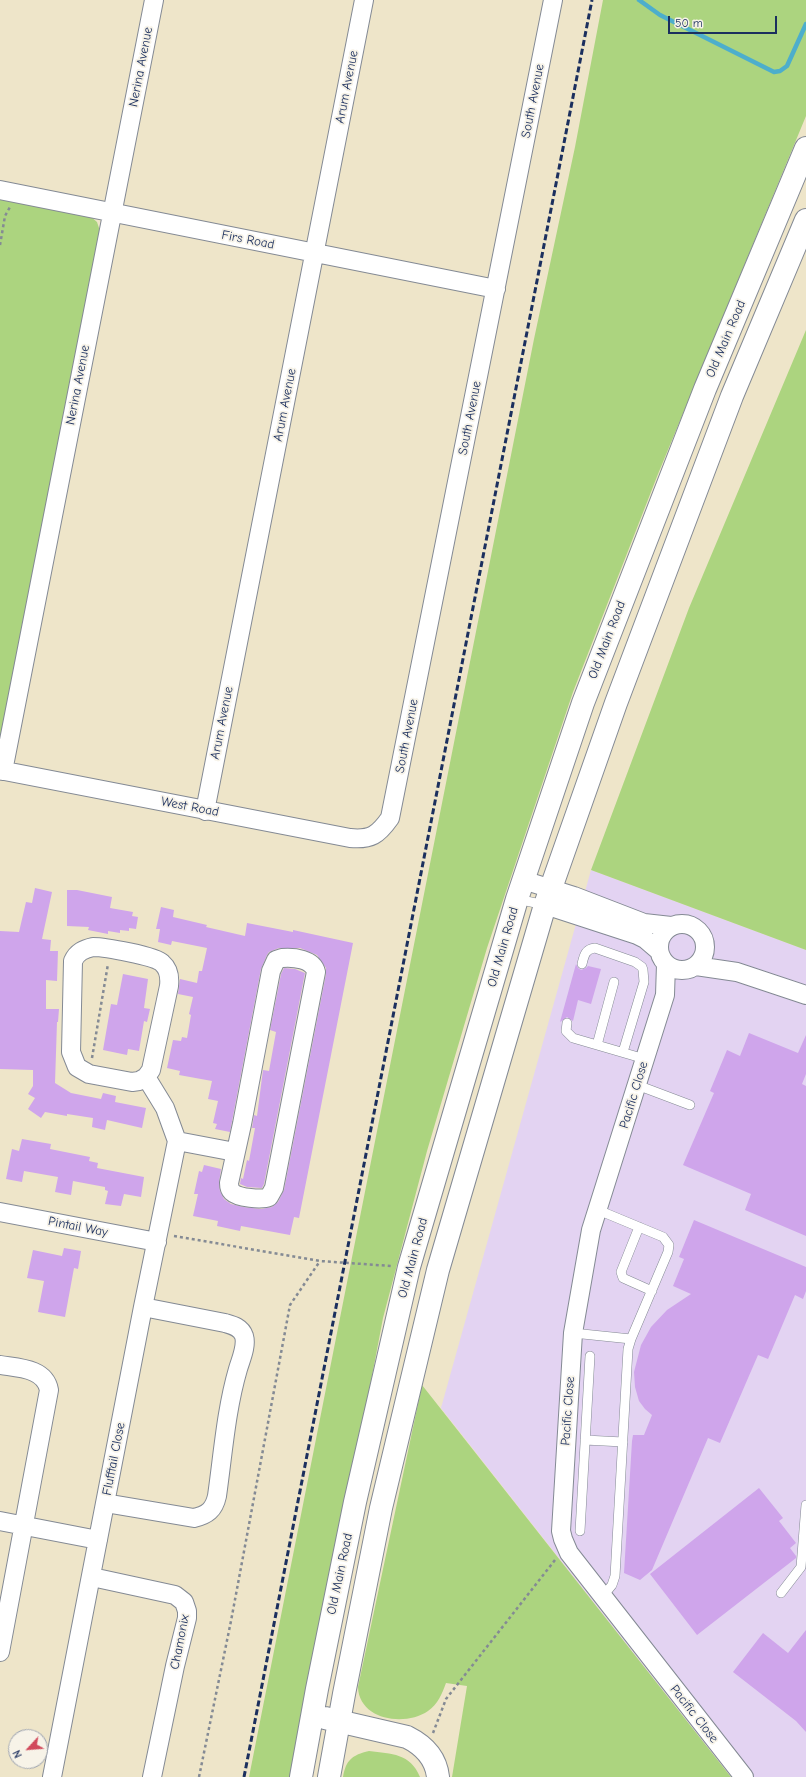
<!DOCTYPE html>
<html>
<head>
<meta charset="utf-8">
<style>
	body { margin:0 }
	#map { position:relative; width:806px; height:1777px; overflow:hidden; background:#eee5c9; font-family:"Comic Neue",sans-serif }
	canvas { display:block }
	.north { position:absolute; left:8px; top:1729px; width:40px; height:40px; box-sizing:border-box; background:#f7f3e8; border:1px solid #9fa5b1; border-radius:50%; rotate:244deg; font-size:11px; font-weight:700; line-height:16px; text-align:center; color:#1b2f5e }
	.north::after { content:''; display:block; margin:auto; width:14px; height:18px; background:#d1495b; clip-path:polygon(50% 0,100% 100%,50% 72%,0 100%) }
	.scale { position:absolute; left:668px; top:16px; width:109px; height:18px; box-sizing:border-box; border:2px solid #1b2f5e; border-top:0; padding-left:5px; font-size:12px; line-height:14px; white-space:nowrap; color:#1b2f5e; -webkit-text-stroke:3px #f7f3e8; paint-order:stroke }
</style>
</head>
<body>
<div id="map">
<canvas width="806" height="1777"></canvas>
<div class="north">N</div>
<div class="scale">50 m</div>
</div>
<script>
const ctx = document.querySelector('canvas').getContext('2d');
ctx.lineJoin = 'round';
function fill(path, color) { ctx.fillStyle = color; ctx.fill(path, 'evenodd'); }
function strokePath(path, color, width, dash) { ctx.strokeStyle = color; ctx.lineWidth = width; ctx.lineCap = dash ? 'butt' : 'round'; ctx.setLineDash(dash || []); ctx.stroke(path); }
function drawText(font, color, halo, rows, align = 'center') {
  ctx.font = font + ' "Comic Neue",sans-serif'; ctx.lineWidth = 3.5; ctx.setLineDash([]); ctx.textBaseline = 'middle'; ctx.strokeStyle = halo; ctx.fillStyle = color; for (const [text, x, y, turn = 0] of rows) {
    ctx.save(); ctx.translate(x, y); ctx.rotate((+turn || 0) * Math.PI / 180); ctx.textAlign = isNaN(turn) ? turn : align; if (halo) ctx.strokeText(text, 0, 0); ctx.fillText(text, 0, 0); ctx.restore();
  }
}
fill(new Path2D(`
	M591,870L806,950V1777H731L441,1408Z`), '#e3d3f2');
fill(new Path2D(`
	M603,0H806V116L658,474L573,692L487,948L427,1151L383,1318L296,1777H249L534,339L575,147Z
	M0,198L90,216L97,222L100,231L0,748Z
	M806,330V950L591,870L689,608Z
	M422,1385L731,1777H452L467,1686L446,1683C442,1694 438,1704 428,1711C405,1727 359,1720 358,1687Z
	M369,1751C392,1754 410,1753 420,1777H343C346,1760 352,1755 369,1751Z`), '#acd47f');
strokePath(new Path2D(`
	M639,0L660,15L774,72L780,71L787,66L806,24`), '#4daecc', 4.5);
fill(new Path2D(`
	M35,888L52,892L42,939L51,940L50,951H58L57,981L46,980V1009H59L58,1022H57L55,1083L71,1093L101,1099L103,1093L116,1096L115,1102L146,1108L142,1128L107,1120L105,1130L92,1127L93,1118L67,1114V1116L45,1112L41,1118L28,1109L35,1098L28,1094L33,1086V1070L0,1069V931L19,932L26,902L32,903Z
	M67,890H77L112,897L110,908L133,912L132,916L138,917L136,929L129,928V931L120,930V933L108,931V934L88,930L89,927L67,926Z
	M161,907L174,910L173,917L207,925L206,927L245,936L247,923L293,932V930L353,943L299,1218L294,1217L290,1235L241,1226L240,1231L217,1226L218,1221L193,1216L198,1194H194L199,1171L202,1172L204,1165L221,1169L219,1183L220,1191L224,1199L231,1204L243,1207L261,1209L272,1207L278,1202L284,1190L326,974V968L317,955L300,948H279L269,952L267,955L261,969L230,1132L215,1129L217,1124L213,1123L218,1101L208,1099L212,1081L179,1075L180,1071L167,1068L173,1040L181,1041L182,1037L187,1038L191,1015L189,1014L193,997L178,994L180,979L197,983L199,971H202L207,948L172,941L171,945L158,942L160,929H156Z
	M576,964L578,968L581,970L586,968L588,966L601,969L591,1004L578,1000L573,1021L567,1017L560,1022Z
	M284,968L295,969L305,973L264,1184L262,1188L247,1187L240,1184L241,1178L243,1179L247,1160L249,1161L255,1128H252L254,1115L257,1116L263,1070L269,1071L276,1032L270,1030L281,974Z
	M123,974L148,979L144,1008L150,1009L147,1022L144,1021L139,1051L128,1049L127,1055L103,1050L111,1004L117,1005Z
	M749,1033L798,1053L806,1035V1074L802,1084L806,1086V1236L745,1210L751,1194L683,1165L714,1093L710,1091L727,1050L740,1056Z
	M22,1139L51,1144L50,1149L90,1157L89,1161L98,1163L97,1168L144,1177L141,1197L124,1194L121,1206L105,1204L108,1191L105,1190V1187L73,1181L71,1195L55,1192L58,1177L24,1171L22,1182L6,1179L12,1149L19,1151Z
	M694,1220L806,1267V1291L803,1299L795,1295L768,1359L758,1355L720,1443L708,1438L652,1570L640,1580L624,1573L632,1441L633,1435H644L652,1415L645,1409L639,1401L635,1387L634,1372L641,1345L651,1327L667,1310L691,1294L673,1286L684,1259L679,1257Z
	M64,1248L81,1251L78,1269L74,1268L65,1317L38,1312L44,1281L27,1278L33,1250L62,1256Z
	M759,1488L783,1518L779,1521L796,1543L790,1548L796,1556V1558L697,1635L650,1574Z
	M806,1630V1732L796,1721L733,1672L763,1633L788,1653Z`), '#cfa5eb');
const service = new Path2D(`
	M517,899L545,905
	M582,964C584,956 585,949 595,948L635,962L642,967L643,970L644,982L623,1052
	M567,1023L566,1031L573,1038L645,1059
	M597,1045L614,982
	M637,1085L690,1105
	M598,1210L663,1237L669,1245L668,1252L631,1339
	M639,1227L621,1272L623,1278L652,1291
	M573,1333L631,1339L628,1349L615,1576L612,1585L603,1596
	M585,1440L623,1442
	M580,1531L590,1356
	M781,1593L801,1567L806,1505`);
const minor = new Path2D(`
	M0,190L496,289
	M0,770L350,838C371,840 378,835 390,818L553,0
	M3,771L154,0
	M205,811L364,0
	M523,880L574,896L644,923L671,926
	M545,905L637,935L645,939L659,951
	M659 947a23 23 0 1 1 46 0a23 23 0 1 1-46 0Z
	M93,947C105,947 155,956 162,963C169,969 170,977 169,986L151,1070L146,1077L139,1081L132,1082L89,1074L77,1067L71,1052L73,961C77,952 84,949 93,947Z
	M282,958C294,957 313,959 316,972L274,1188L269,1197C262,1200 238,1198 232,1192C230,1190 229,1186 229,1183L242,1124L271,971L276,960Z
	M666,964L665,995L591,1230L573,1333L561,1531L563,1539L569,1553L744,1777
	M696,966L737,972L806,995
	M177,1141L235,1152
	M0,1212L157,1242
	M0,1365C18,1368 45,1368 49,1390L0,1652
	M105,1503L194,1518C207,1515 214,1510 217,1496C223,1454 226,1410 238,1369C241,1359 247,1346 244,1336C241,1327 232,1325 225,1323L143,1307
	M0,1521L98,1540
	M92,1577L175,1595L184,1602L187,1611V1618L175,1666L152,1777
	M52,1777L143,1307L177,1141L165,1108L146,1077`);
const primary = new Path2D(`
	M325,1718L407,1737C423,1745 436,1758 438,1777
	M301,1777L317,1689L355,1502L409,1267L517,899L583,703L705,389L806,148
	M329,1777L344,1694L381,1508L438,1270L545,905L616,703L732,396L806,220`);
strokePath(service, '#848a94', 10);
strokePath(minor, '#848a94', 20);
strokePath(primary, '#848a94', 24);
strokePath(new Path2D(`
	M0,245L5,216L10,207
	M92,1058L108,964
	M174,1236L320,1261L391,1266
	M433,1733L446,1699L555,1560
	M199,1777L231,1621L290,1305L320,1261`), '#848a94', 2.5, [3, 3]);
strokePath(service, '#fff', 9);
strokePath(minor, '#fff', 18);
strokePath(primary, '#fff', 22);
strokePath(new Path2D(`
	M244,1777L592,0`), '#1b2f5e', 3, [6, 3]);
drawText('13px', '#1b2f5e', '#f7f3e8', [
	["Nerina Avenue",141,67,-79],
	["Arum Avenue",347,87,-79],
	["South Avenue",533,101,-79],
	["Firs Road",248,240,11],
	["Old Main Road",726,339,-67],
	["Nerina Avenue",78,385,-79],
	["Arum Avenue",285,405,-79],
	["South Avenue",470,418,-79],
	["Old Main Road",607,640,-69],
	["Arum Avenue",222,723,-79],
	["South Avenue",407,736,-79],
	["West Road",190,807,11],
	["Old Main Road",503,947,-74],
	["Pacific Close",634,1095,-73],
	["Pintail Way",78,1227,11],
	["Old Main Road",413,1258,-75],
	["Pacific Close",568,1411,-86],
	["Flufftail Close",114,1459,-79],
	["Old Main Road",340,1574,-78],
	["Chamonix",180,1642,-79],
	["Pacific Close",694,1714,52]
]);
</script>
</body>
</html>
